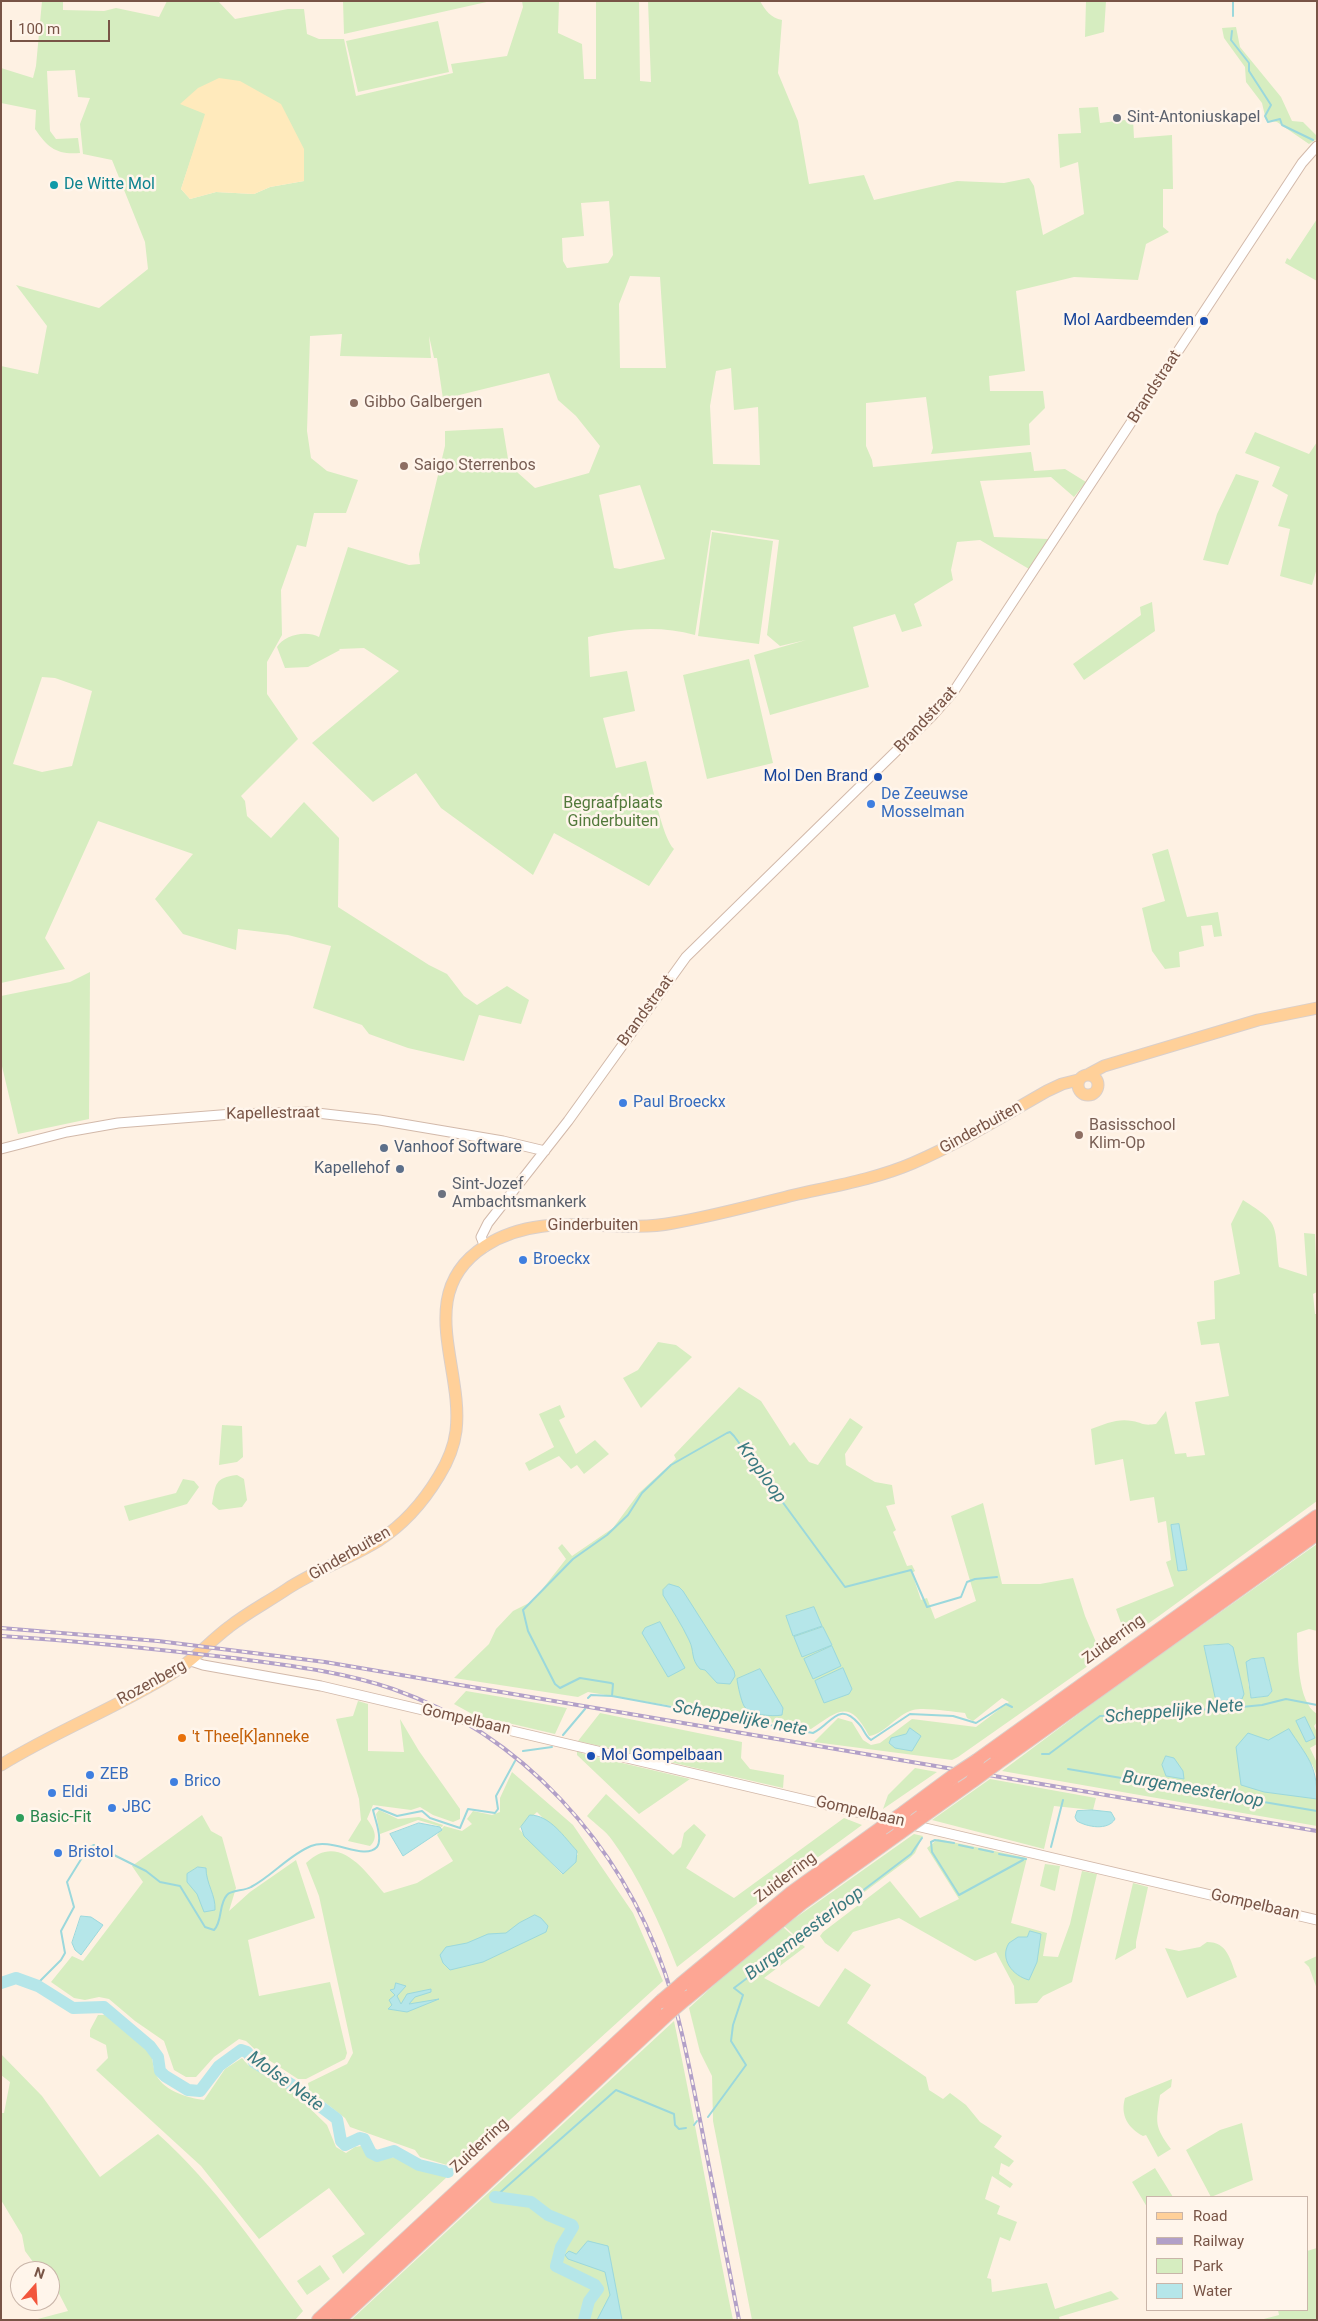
<!DOCTYPE html>
<html>
<head>
<meta charset="utf-8">
<style>
	body { margin:0 }
	#map { position:relative; width:1318px; height:2321px; overflow:hidden; background:#fef1e3; font-family:Roboto,sans-serif }
	canvas { display:block }
	.frame { position:absolute; inset:0; border:2px solid #785446; pointer-events:none }
	.legend { position:absolute; left:1146px; top:2196px; width:162px; height:115px; box-sizing:border-box; background:#fff5eb; border:1px solid #c9b5a9; margin:0; padding:6px 9px; list-style:none; font-size:15px; color:#785446 }
	.legend li { display:flex; align-items:center; gap:10px; height:25px }
	.legend b { width:25px; border:1px solid #c9b5a9 }
	.north { position:absolute; left:10px; top:2261px; width:50px; height:50px; box-sizing:border-box; background:#fff5eb; border:1px solid #c9b5a9; border-radius:50%; rotate:19deg; font-size:14px; font-weight:700; line-height:20px; text-align:center; color:#785446 }
	.north::after { content:''; display:block; margin:auto; width:18px; height:22px; background:#f2563d; clip-path:polygon(50% 0,100% 100%,50% 72%,0 100%) }
	.scale { position:absolute; left:10px; top:20px; width:100px; height:22px; box-sizing:border-box; border:2px solid #785446; border-top:0; padding-left:6px; font-size:15px; line-height:18px; white-space:nowrap; color:#785446; -webkit-text-stroke:4px #fff5eb; paint-order:stroke }
</style>
</head>
<body>
<div id="map">
<canvas width="1318" height="2321"></canvas>
<div class="frame"></div>
<ul class="legend">
<li><b style="height:6px;background:#ffd099"></b>Road</li>
<li><b style="height:6px;background:#b2a0c8"></b>Railway</li>
<li><b style="height:14px;background:#d6edc0"></b>Park</li>
<li><b style="height:14px;background:#b5e6e9"></b>Water</li>
</ul>
<div class="north">N</div>
<div class="scale">100 m</div>
</div>
<script>
const ctx = document.querySelector('canvas').getContext('2d');
ctx.lineJoin = 'round';
function fill(path, color) { ctx.fillStyle = color; ctx.fill(path, 'evenodd'); }
function strokePath(path, color, width, dash) { ctx.strokeStyle = color; ctx.lineWidth = width; ctx.lineCap = dash ? 'butt' : 'round'; ctx.setLineDash(dash || []); ctx.stroke(path); }
function drawText(font, color, halo, rows, align = 'center') {
  ctx.font = font + ' Roboto,sans-serif'; ctx.lineWidth = 5; ctx.setLineDash([]); ctx.textBaseline = 'middle'; ctx.strokeStyle = halo; ctx.fillStyle = color; for (const [text, x, y, turn = 0] of rows) {
    ctx.save(); ctx.translate(x, y); ctx.rotate((+turn || 0) * Math.PI / 180); ctx.textAlign = isNaN(turn) ? turn : align; if (halo) ctx.strokeText(text, 0, 0); ctx.fillText(text, 0, 0); ctx.restore();
  }
}
fill(new Path2D(`
	M42,1H63V10L104,11L116,8L159,17L167,1H218L235,19L288,9H304L307,34L319,39H344L356,96L453,73L451,64L507,56L523,7L522,1H559L558,33L582,44L584,79H596V1H639L640,81L651,82L648,1H760C765,10 771,18 782,20L778,73L798,121L809,184L864,175L874,200L957,181L1004,183L1029,178L1034,186L1043,235L1084,214L1078,162L1060,168L1058,134L1081,133L1079,108L1098,107L1100,123L1133,119L1134,138L1172,135L1173,189H1163V227L1169,232L1146,244L1138,280L1074,277L1016,291L1025,371L989,376L990,391H1043L1045,408L1029,424L1030,445L931,454L933,448L926,397L866,403V446L872,460L873,467L1031,452L1034,471L1065,469L1086,482L1074,497L1051,477L980,481L994,537L1049,539L1029,569L980,540L957,542L951,570L953,580L914,604L922,626L902,632L895,614L853,627L869,687L770,715L754,655L806,640L780,646L767,635L779,540L711,530L695,635C659,625 624,629 588,637L590,677L627,671L635,711L603,718L616,768L646,761C651,779 662,838 674,849L649,886L554,833L533,875L441,808L416,773L373,802L312,743L399,671L364,648L339,649L340,650L308,667L285,668L277,647C284,635 306,630 319,637L348,547L409,565L420,564L419,554L445,446V431L503,428L509,465L535,488L589,473L600,446L576,416L558,400L549,373L443,399L437,358H434L429,336L431,358L340,356L342,334L310,336L307,431L311,458L327,471L358,480L346,513H314L306,547L297,545L281,590L282,635L267,662V694L298,739L241,796L245,801L247,816L271,838L304,802L339,838L338,907L429,965L447,974L464,996L477,1005L507,986L529,1000L521,1024L479,1015L464,1061L408,1048L369,1034L362,1025L313,1008L331,946L288,935L238,929L236,950L183,934L155,899L193,854L98,821L45,938L65,969L1,983V366L38,374L47,326L16,285L99,308L148,269L145,242L112,160L83,154L80,124L90,98L78,97L75,70L47,71L50,131L56,139L78,138L80,153C57,155 48,148 35,129L36,110L1,103V68L33,78L36,66ZM206,114L304,181L270,187L254,194L216,192L190,199L181,189ZM609,201L613,255L608,263L567,268L563,261L562,238L584,236L581,203ZM630,276L660,277L666,368H620L619,304ZM731,368L734,410L758,407L760,465L713,464L710,406L716,371ZM640,485L665,559L620,569L614,568L599,495ZM42,677L55,678L92,691L72,766L42,772L13,764Z
	M343,1H491L344,34Z
	M1086,1H1106L1104,32L1085,37Z
	M438,21L449,72L358,92L346,41Z
	M1236,27L1240,47L1281,97L1292,121L1303,122L1317,136V139L1309,144L1277,122L1266,120L1262,103L1246,82L1245,67L1224,38L1222,28Z
	M1317,219V281L1285,263L1287,258L1290,260Z
	M1255,432L1309,454L1317,442V568L1312,585L1280,576L1290,529L1278,526L1288,495L1272,486L1280,467L1245,453Z
	M1236,474L1259,481L1228,565L1203,560L1217,514Z
	M712,532L773,541L759,644L698,636Z
	M1152,602L1155,631L1084,680L1073,664L1141,615L1140,607Z
	M749,659L773,763L707,779L683,675Z
	M1168,849L1187,917L1218,912L1222,936L1214,937L1212,925L1201,926L1204,946L1179,952L1180,967L1165,969L1152,951L1142,908L1165,901L1152,854Z
	M90,972L89,1119L18,1134L1,1062V996L70,982Z
	M1243,1200C1281,1224 1274,1224 1279,1267L1307,1276L1304,1233L1315,1234L1317,1292L1313,1294L1315,1314H1317V1501L1159,1616L958,1757L952,1760L814,1742L838,1718L852,1722L863,1740L871,1745L880,1743L912,1719L976,1727L1009,1702L1002,1698L973,1721L967,1718L965,1713C952,1712 925,1707 913,1710C897,1714 885,1734 869,1736C850,1699 839,1710 811,1729L588,1692L578,1697L454,1678L489,1644L496,1629L513,1611L533,1601L566,1559L558,1548L562,1544L572,1556L613,1528L639,1493L676,1459L674,1455L739,1387L761,1401L790,1446L794,1442L809,1462L818,1465L850,1418L863,1427L845,1454L846,1465L875,1482L892,1485L895,1504L886,1506L896,1530L893,1532L907,1566L912,1565L915,1571L912,1573L921,1600L927,1598L935,1619L976,1601L951,1516L983,1503L1002,1584H1040L1073,1578L1085,1616L1098,1647L1125,1634L1116,1609L1174,1586L1166,1562L1171,1560L1166,1521L1158,1523L1154,1497L1130,1501L1123,1459L1095,1465L1091,1429C1105,1424 1118,1418 1132,1421C1144,1423 1142,1426 1156,1424L1166,1411L1175,1454L1186,1453L1187,1457L1205,1455L1195,1402L1229,1396L1219,1343L1201,1345L1197,1322L1215,1319L1214,1281L1240,1274L1231,1224Z
	M658,1342L676,1345L692,1357L641,1408L623,1378L638,1370Z
	M560,1405L565,1417L559,1420L576,1454L595,1440L609,1454L584,1474L577,1465L571,1469L559,1456L529,1471L525,1463L554,1447L539,1414Z
	M222,1425L242,1426L243,1457L237,1462L219,1465Z
	M237,1475L244,1479L247,1500L242,1507L219,1510L212,1504C216,1484 214,1478 237,1475Z
	M183,1479L194,1481L199,1487L187,1504L129,1521L124,1506L176,1493Z
	M1317,1544V1631L1309,1629L1297,1633C1298,1654 1297,1702 1317,1714V1722L1314,1726L1317,1732V1744L1310,1748L1317,1763V1776L1312,1764L1294,1794L1317,1799V1826L1002,1771L1116,1686ZM1229,1644L1241,1699L1220,1701L1204,1646ZM1264,1658L1272,1691L1268,1696L1251,1698L1248,1682L1251,1659Z
	M466,1691L567,1708L555,1734L474,1715L454,1704Z
	M358,1701L368,1704V1751L404,1752L400,1719L419,1751L460,1809V1819L453,1822L433,1815L420,1807L411,1810L373,1805L367,1819C374,1828 379,1838 370,1846L348,1841L361,1820L359,1799L336,1719L353,1716Z
	M600,1713L742,1742L741,1758L750,1769L784,1775L783,1788L578,1741Z
	M577,1751L584,1754L690,1779L639,1814L577,1755Z
	M915,1768L937,1772L883,1809L888,1795Z
	M512,1772L573,1825L633,1913L663,1981L457,2168L420,2157L415,2150L350,2127L345,2118L309,2090L308,2083L347,2064L353,2053L319,1896L306,1863C338,1832 364,1869 384,1893L417,1883L453,1861L437,1835L444,1826L462,1831L472,1824L467,1819L473,1811L492,1815L500,1812V1798ZM537,1812L578,1854L562,1874L519,1829Z
	M990,1779L1096,1798L1093,1810L1054,1806L1044,1849L932,1820Z
	M606,1794L673,1855L681,1847L684,1833L694,1824L706,1835L686,1868L734,1898L844,1818L862,1825L791,1877L677,1967C660,1924 640,1878 612,1840C606,1831 595,1824 587,1816Z
	M379,1810L398,1819L419,1817L443,1825L442,1827L418,1820L380,1834L376,1814Z
	M202,1815L211,1831L222,1837L236,1888L229,1911L250,1892L296,1860L315,1918L248,1940L259,1996L330,1982L347,2053L345,2059L306,2079H298L261,2055L246,2041L239,2039L214,2057L196,2077H186L174,2070L164,2041L135,2021L109,1999L99,1997L85,2000L74,1998L51,1982L72,1956L83,1961L143,1882L132,1866Z
	M914,1834L923,1836L915,1853L910,1858L800,1940L784,1926Z
	M938,1839L1027,1858L1011,1923L1047,1933L1043,1956L1058,1957L1070,1924L1082,1871L1097,1874L1072,1982L1043,1996L1037,2003L1015,2004L1014,1986L996,1952L975,1961L899,1918L853,1932L838,1952L825,1943L820,1936L823,1932L890,1881L920,1918L959,1899L927,1848Z
	M1045,1864L1060,1866L1055,1891L1040,1886Z
	M1133,1883L1148,1887L1136,1942V1948L1115,1960Z
	M783,1927L805,1947L764,1978L819,2007L845,1968L871,1985L847,2023L926,2077L929,2090L943,2099L950,2093L966,2105L980,2122L1002,2136L994,2147L1014,2161L1009,2167L1001,2163L999,2174L1013,2184L1010,2188L992,2176L985,2199L1000,2206L997,2214L1017,2222L1010,2241L1000,2237L987,2278L991,2279L992,2292L1047,2283L1055,2309L1111,2291L1119,2299L1059,2317L1060,2320H752L713,2121L712,2076L700,2052L689,2008L726,1974Z
	M1207,1942C1228,1942 1230,1960 1237,1977L1187,1998L1165,1948L1179,1951L1200,1947Z
	M1317,1956V1989L1309,1967L1304,1962Z
	M98,2015H105C119,2026 136,2037 148,2051C154,2058 152,2064 155,2072C161,2090 187,2098 204,2100L225,2069L242,2058L248,2065L275,2078L293,2092L327,2125L336,2147L346,2153L355,2147L361,2146C382,2175 382,2151 401,2159C404,2160 407,2164 410,2166C420,2172 436,2173 448,2176L343,2274L332,2256L365,2234L329,2188L259,2239L201,2166L96,2070L108,2058L106,2045L90,2037V2030Z
	M674,2021C695,2120 712,2220 733,2320H351Z
	M1,2054L42,2096L100,2177L158,2134C215,2185 258,2249 303,2311L295,2320H34L68,2311L50,2276V2271H44L36,2266L25,2251L22,2235L1,2200V2113H4L10,2082L1,2075Z
	M1172,2079L1171,2087L1160,2095C1156,2123 1154,2126 1171,2149L1158,2157L1146,2135L1143,2136C1128,2128 1120,2115 1125,2098Z
	M1242,2123L1253,2180L1211,2197L1186,2150L1220,2130Z
	M1155,2168L1173,2197H1147V2207L1132,2182Z
	M1317,2248V2320H1260L1279,2315L1278,2310H1307V2251Z
	M320,2265L330,2279L307,2295L297,2281Z`), '#d6edc0');
fill(new Path2D(`
	M219,78L240,81L281,104L304,149V181L270,187L254,194L216,192L190,199L181,189L205,114L180,104L198,88Z`), '#ffeabc');
const water = new Path2D(`
	M1179,1524L1187,1570L1178,1571L1171,1525Z
	M669,1584L679,1587L683,1591L734,1671L735,1676L730,1684L717,1683L705,1670L700,1669C690,1658 695,1652 689,1640C682,1625 672,1610 663,1595V1590Z
	M814,1607L822,1626L793,1636L786,1616Z
	M660,1622L685,1668L668,1677L642,1633L645,1628Z
	M823,1627L832,1645L802,1657L794,1637Z
	M1229,1644L1233,1647L1244,1694L1242,1699L1220,1701L1215,1697L1204,1646Z
	M832,1646L841,1666L813,1679L804,1659Z
	M1264,1658L1272,1691L1268,1696L1251,1698L1246,1662L1251,1659Z
	M843,1668L852,1689L849,1694L824,1703L815,1681Z
	M760,1669L783,1708L782,1715C773,1717 749,1715 744,1706C741,1700 738,1687 737,1679Z
	M1305,1717L1315,1738L1306,1742L1296,1721Z
	M910,1728L921,1736L912,1751L895,1748L889,1743L891,1738L906,1734Z
	M1289,1729C1307,1757 1317,1764 1317,1799L1264,1792L1241,1785L1236,1747L1248,1733L1268,1740Z
	M1166,1756L1174,1758L1183,1771L1184,1779L1166,1776L1162,1765Z
	M1092,1810L1111,1812L1115,1819C1108,1831 1087,1827 1077,1821L1075,1817L1077,1811Z
	M530,1815C550,1815 564,1837 577,1851L576,1862L563,1874L524,1836L521,1827Z
	M419,1823L440,1827L442,1830L403,1856L390,1834Z
	M198,1867L206,1868C206,1884 216,1895 215,1910L204,1912L197,1894L187,1882V1874Z
	M535,1915L541,1918L548,1926L546,1932L483,1962L450,1970L443,1963L440,1955L446,1947L467,1943L488,1934L506,1933L519,1923Z
	M81,1916L91,1917L103,1925L81,1955L75,1950L72,1943Z
	M1030,1931L1041,1934L1037,1962L1029,1980C1013,1976 999,1959 1009,1943L1018,1937H1027Z
	M396,1983L406,1986L397,1996L401,2004L407,1994L431,1989V1992L415,1997L409,2004L439,1999L407,2012L388,2009L392,2005L389,2000L395,1995L390,1990L394,1989Z
	M588,2241L608,2246L622,2320H597L610,2295L605,2272L568,2259L565,2255L569,2251L576,2254Z`);
fill(water, '#b5e6e9');
strokePath(water, '#9bd8dc', 1);
strokePath(new Path2D(`
	M1233,1V16
	M1232,31L1231,40L1249,63V71L1271,105L1265,116L1268,122L1280,119L1282,125L1313,140
	M612,1696L613,1684L611,1683L580,1678L560,1688L555,1684L528,1631L523,1610L573,1559L607,1535L628,1515L642,1493L671,1465L727,1433L730,1432L734,1436L845,1587L911,1570L927,1607L961,1597L967,1582L975,1579L997,1577
	M588,1698L591,1695L612,1696L813,1733C831,1725 838,1700 859,1724C864,1729 865,1736 871,1740L910,1714L953,1716L976,1723L1006,1704L1012,1707
	M563,1735L585,1709
	M523,1751L552,1747
	M1042,1754H1049L1100,1716L1165,1714L1185,1708L1211,1710L1262,1705L1286,1699L1317,1705
	M1068,1769L1317,1811
	M954,1843L935,1840L931,1842L932,1852L959,1895L1023,1860
	M959,1845L973,1848
	M1051,1847L1063,1800
	M979,1849L993,1852
	M999,1854L1026,1859
	M36,1985L61,1960L65,1953L61,1931L74,1907L67,1882L88,1848L94,1845L146,1871L160,1882L180,1886L205,1927L214,1930C223,1921 218,1905 227,1895C231,1890 244,1891 251,1887C272,1876 289,1855 311,1846C332,1837 364,1861 377,1847C383,1839 375,1819 373,1810L377,1808L397,1816L422,1811L430,1818L460,1828L468,1809L495,1813L498,1809L496,1796L515,1761
	M708,2117L746,2065L731,2041L733,2025L743,1995L734,1988L911,1854L922,1838
	M694,2125L697,2121
	M495,2197L616,2090L674,2114L675,2125L679,2129L686,2128`), '#9bd8dc', 2);
strokePath(new Path2D(`
	M1,1983L16,1978L38,1986L73,2008L104,2007L150,2046L158,2057L160,2071L165,2076L188,2090L200,2091L219,2066L241,2050L247,2052L254,2062L292,2085L337,2119L341,2141L345,2145L360,2138L364,2139L371,2153L377,2156L394,2151L419,2165L448,2172
	M495,2197L531,2202L548,2215L572,2225L573,2227L561,2247L556,2266L595,2285L598,2289L589,2301L584,2320`), '#b5e6e9', 12);
const minor = new Path2D(`
	M1,1149L67,1132L118,1123L233,1114L308,1112L379,1120L503,1141L545,1151
	M485,1247L481,1237L488,1223L568,1121L686,957L932,716L954,691L1302,163L1317,146
	M191,1661L203,1665L321,1686L895,1821
	M908,1824L1317,1920`);
const major = new Path2D(`
	M1089,1074L1104,1066L1258,1020L1317,1008
	M1078 1085a10 10 0 1 1 20 0a10 10 0 1 1-20 0Z
	M1,1765C56,1731 116,1708 171,1674C193,1661 209,1642 229,1627C248,1612 268,1602 287,1589C316,1570 349,1559 378,1541C403,1525 424,1501 439,1476C447,1463 454,1447 456,1431C464,1367 413,1293 485,1246C544,1208 610,1235 673,1223C714,1216 754,1205 794,1195C834,1186 876,1179 913,1163C960,1143 1003,1116 1047,1091L1062,1084L1078,1080`);
const highway = new Path2D(`
	M977,1761L1317,1517
	M995,1764L1317,1533
	M904,1813L954,1776
	M921,1817L973,1780
	M682,1984L792,1893L882,1828
	M686,1998L801,1903L900,1832
	M319,2320L662,2001
	M338,2320L666,2015`);
strokePath(minor, '#d2b9aa', 11);
strokePath(major, '#d9cfcb', 13);
strokePath(highway, '#d9cfcb', 16);
strokePath(minor, '#fff', 9);
strokePath(major, '#ffd099', 11);
strokePath(highway, '#fda694', 14);
const rail = new Path2D(`
	M1,1628L158,1641L325,1662L1317,1831
	M1,1636C79,1641 156,1649 233,1658C286,1665 341,1671 393,1689C522,1734 621,1844 665,1973C681,2021 690,2071 700,2120C713,2187 726,2253 739,2320`);
strokePath(rail, '#b2a0c8', 4);
strokePath(rail, '#fff5eb', 2, [5.5]);
const highwayBridge = new Path2D(`
	M954,1776L977,1761
	M973,1780L995,1764
	M882,1828L904,1813
	M900,1832L921,1817
	M662,2001L682,1984
	M666,2015L686,1998`);
strokePath(highwayBridge, '#d9cfcb', 16, []);
strokePath(highwayBridge, '#fda694', 14);
for (const [x, y, r, color] of [
	[1117,118,5,"#6b7280"],
	[54,185,5,"#0f9aa8"],
	[1204,321,5,"#1a4fb4"],
	[354,403,5,"#8d6e63"],
	[404,466,5,"#8d6e63"],
	[878,777,5,"#1a4fb4"],
	[871,804,5,"#3f7fe0"],
	[623,1103,5,"#3f7fe0"],
	[1079,1135,5,"#8d6e63"],
	[384,1148,5,"#5c6f8a"],
	[400,1169,5,"#5c6f8a"],
	[442,1194,5,"#6b7280"],
	[523,1260,5,"#3f7fe0"],
	[182,1738,5,"#e8710a"],
	[591,1756,5,"#1a4fb4"],
	[90,1775,5,"#3f7fe0"],
	[174,1782,5,"#3f7fe0"],
	[52,1793,5,"#3f7fe0"],
	[112,1808,5,"#3f7fe0"],
	[20,1818,5,"#2e9e5b"],
	[58,1853,5,"#3f7fe0"]
]) { const dot = new Path2D(); dot.arc(x, y, r, 0, 2 * Math.PI); ctx.fillStyle = color; ctx.fill(dot); strokePath(dot, '#fff5eb', 2); }
drawText('16px', '#5b616d', '#fff5eb', [
	["Sint-Antoniuskapel",1127,118],
	["Sint-Jozef",452,1185],
	["Ambachtsmankerk",452,1203]
], 'left');
drawText('16px', '#0d838f', '#fff5eb', [
	["De Witte Mol",64,185]
], 'left');
drawText('16px', '#164399', '#fff5eb', [
	["Mol Aardbeemden",1194,321],
	["Mol Den Brand",868,777],
	["Mol Gompelbaan",601,1756,"left"]
], 'right');
drawText('16px', '#785446', '#fff5eb', [
	["Brandstraat",1155,387,-57],
	["Brandstraat",926,720,-47],
	["Brandstraat",646,1011,-54],
	["Kapellestraat",273,1114,-1],
	["Ginderbuiten",981,1128,-29],
	["Ginderbuiten",593,1226],
	["Ginderbuiten",350,1554,-30],
	["Zuiderring",1114,1640,-36],
	["Rozenberg",152,1683,-29],
	["Gompelbaan",466,1720,13],
	["Gompelbaan",860,1812,13],
	["Zuiderring",786,1878,-37],
	["Gompelbaan",1255,1905,13],
	["Zuiderring",480,2146,-43]
]);
drawText('16px', '#785e54', '#fff5eb', [
	["Gibbo Galbergen",364,403],
	["Saigo Sterrenbos",414,466],
	["Basisschool",1089,1126],
	["Klim-Op",1089,1144]
], 'left');
drawText('16px', '#366cbe', '#fff5eb', [
	["De Zeeuwse",881,795],
	["Mosselman",881,813],
	["Paul Broeckx",633,1103],
	["Broeckx",533,1260],
	["ZEB",100,1775],
	["Brico",184,1782],
	["Eldi",62,1793],
	["JBC",122,1808],
	["Bristol",68,1853]
], 'left');
drawText('16px', '#52793b', '#fff5eb', [
	["Begraafplaats",613,804],
	["Ginderbuiten",613,822]
]);
drawText('16px', '#4e5e75', '#fff5eb', [
	["Vanhoof Software",394,1148],
	["Kapellehof",390,1169,"right"]
], 'left');
drawText('16px', '#c56008', '#fff5eb', [
	["'t Thee[K]anneke",192,1738]
], 'left');
drawText('16px', '#27864d', '#fff5eb', [
	["Basic-Fit",30,1818]
], 'left');
drawText('italic 18px', '#39797f', '#fff5eb', [
	["Kroploop",761,1473,54],
	["Scheppelijke Nete",1174,1712,-5],
	["Scheppelijke nete",740,1719,10],
	["Burgemeesterloop",1193,1790,10],
	["Burgemeesterloop",805,1934,-37],
	["Molse Nete",285,2082,36]
]);
</script>
</body>
</html>
